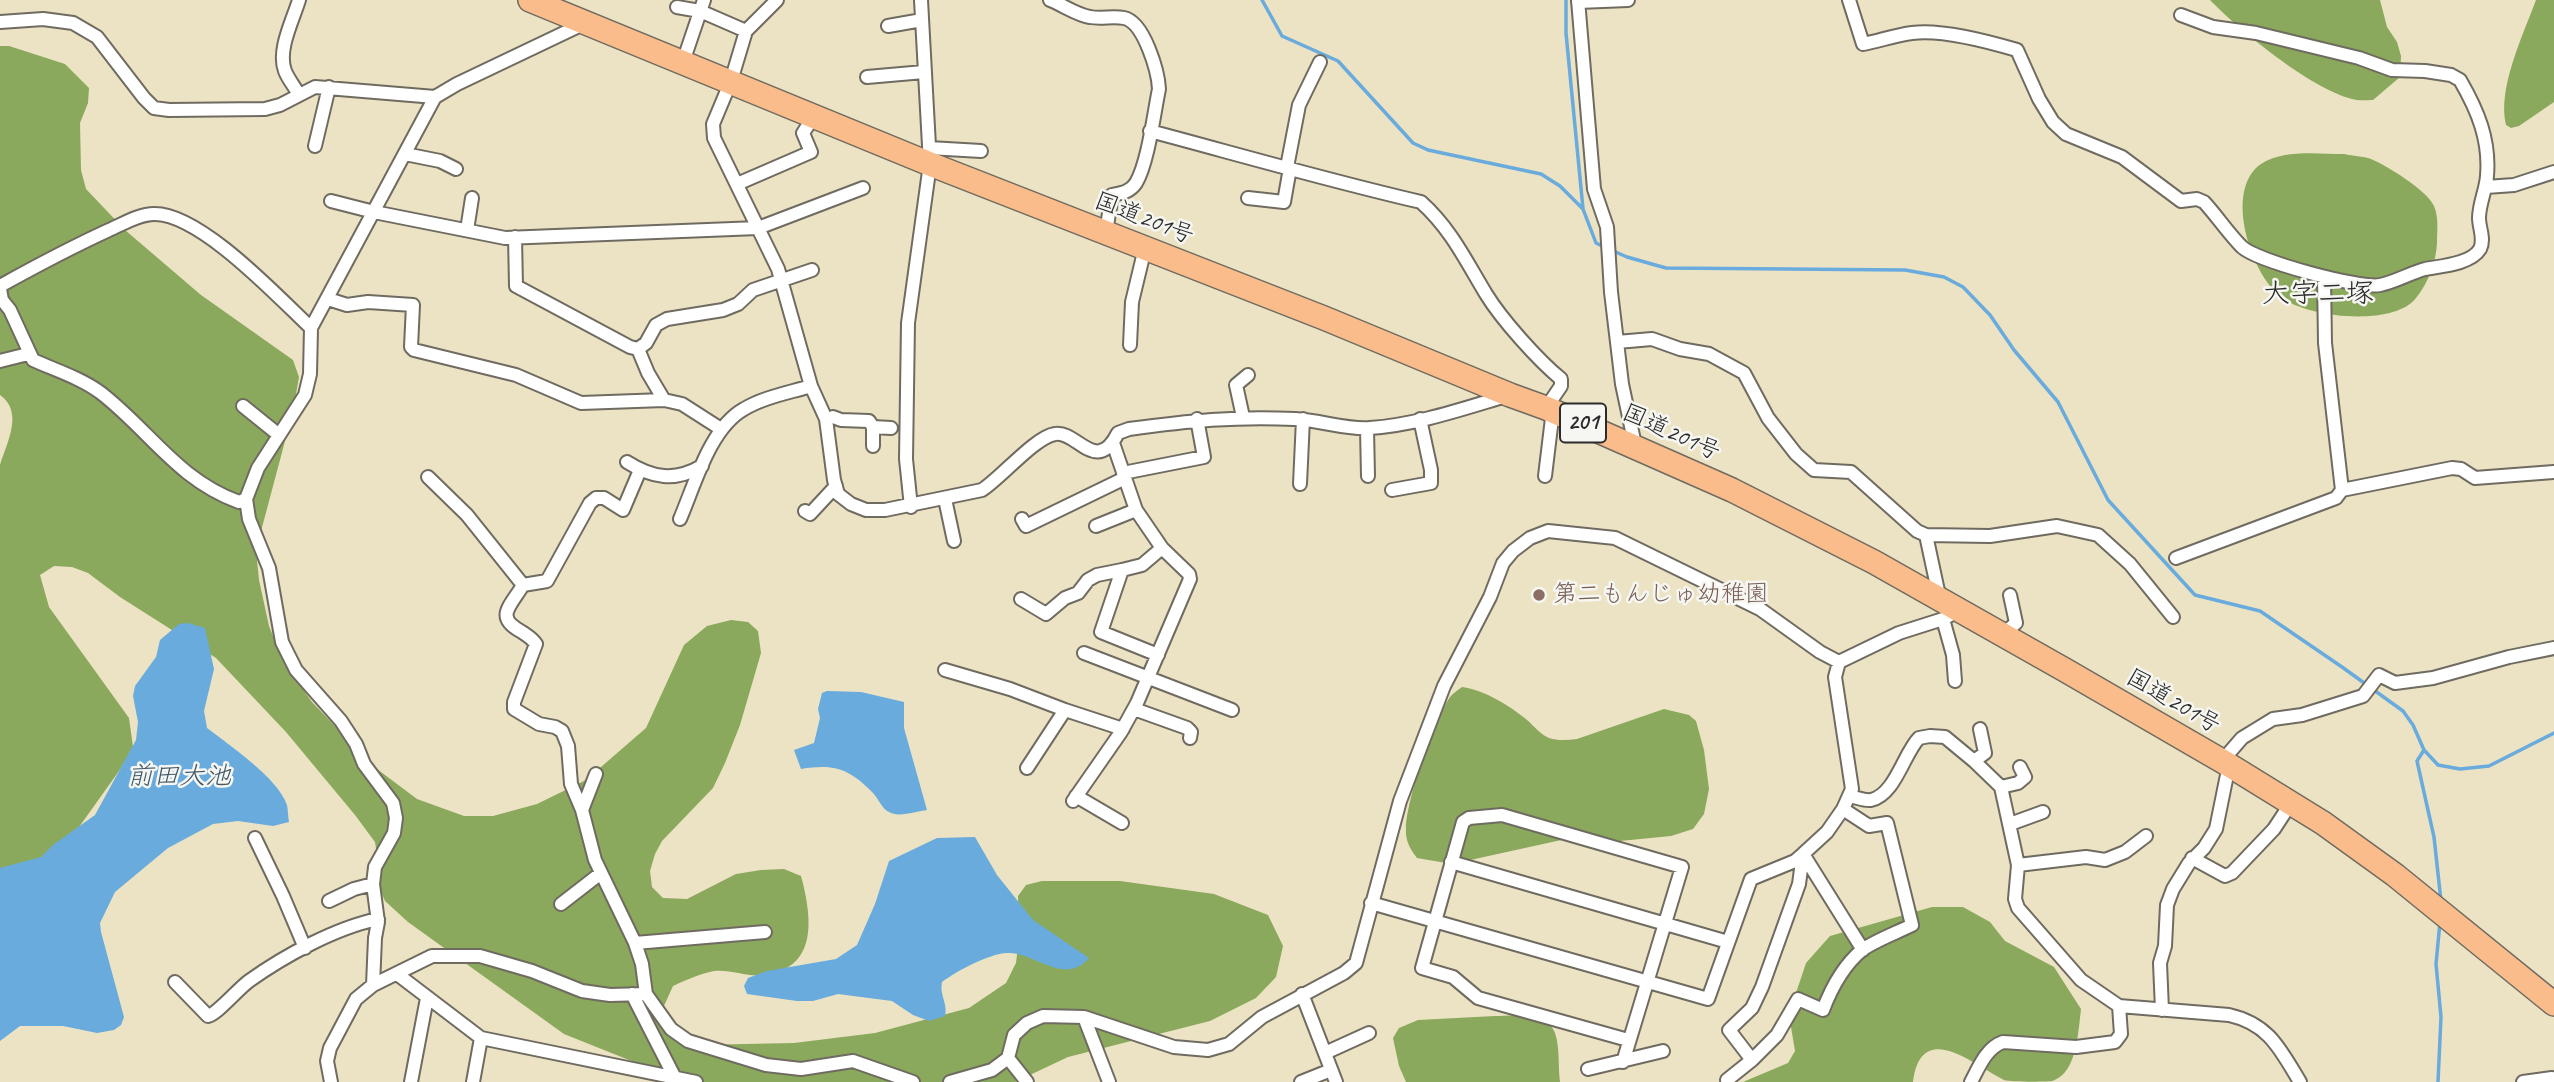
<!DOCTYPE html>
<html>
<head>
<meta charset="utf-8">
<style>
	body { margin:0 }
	canvas { display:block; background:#ece2c4 }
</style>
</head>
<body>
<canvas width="2554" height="1082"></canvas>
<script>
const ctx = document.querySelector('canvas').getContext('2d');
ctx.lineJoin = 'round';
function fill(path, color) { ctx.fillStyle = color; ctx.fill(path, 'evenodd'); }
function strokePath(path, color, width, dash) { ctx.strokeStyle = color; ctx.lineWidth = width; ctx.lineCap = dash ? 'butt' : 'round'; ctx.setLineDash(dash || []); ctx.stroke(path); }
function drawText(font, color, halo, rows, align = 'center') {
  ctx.font = font + ' Caveat,"Klee One",sans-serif'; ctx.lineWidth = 5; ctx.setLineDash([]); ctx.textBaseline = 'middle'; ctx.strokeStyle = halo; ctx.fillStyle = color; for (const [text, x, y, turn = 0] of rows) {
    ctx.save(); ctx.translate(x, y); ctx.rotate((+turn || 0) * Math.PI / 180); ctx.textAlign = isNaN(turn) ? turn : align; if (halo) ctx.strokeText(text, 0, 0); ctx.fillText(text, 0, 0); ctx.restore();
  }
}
fill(new Path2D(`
	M2210,0H2380L2387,27L2397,42L2401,56L2400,77L2373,100C2367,100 2358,101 2352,99C2310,88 2240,31 2210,0Z
	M2536,0H2554V102L2519,126L2511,128L2506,125C2497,89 2523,35 2536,0Z
	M0,46H9L65,64L89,88L88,103L80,123L81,170L86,189L125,230L201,295L293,360L299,377L293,411L256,550L259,580L269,626L284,663L312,702L373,766L417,799L464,816H493L537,804L586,780L646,728L684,645L707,626L731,620L748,622L758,631L761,653L740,725L725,763L713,788L662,841L655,854L650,871L652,887L663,898L687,899L736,874L761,870L784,869L801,876C812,917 819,969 763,975C747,977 730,969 714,971C699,974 686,980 673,986L663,1008L672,1032L696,1045L794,1043L875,1033L969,1008L1006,983L1016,963L1019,938L1018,896L1026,885L1042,881H1120L1214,894L1268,915L1283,946L1276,977L1256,998L1210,1021L1068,1057L1015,1082H684L564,1034L408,922L385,901L377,883L379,866L375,842L355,815L286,732L216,658L120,597L88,573L72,567L54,566L40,575L49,607L129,718L133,747L119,771L12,921L0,933V465C7,442 24,412 0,395Z
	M2344,154C2353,156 2363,156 2371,159C2387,166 2427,190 2434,206C2439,218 2437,231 2437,243C2436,263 2428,283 2416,298C2394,327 2307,318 2281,297C2251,274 2223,190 2261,164C2283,149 2319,154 2344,154Z
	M1462,687C1485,690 1510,706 1527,720C1534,726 1541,735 1549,738C1558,741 1568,740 1577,739L1664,709L1689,715L1696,721L1704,750L1709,789L1704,814L1693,829L1671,836L1620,841L1593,835L1575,837L1452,864L1417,858C1410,849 1405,840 1406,828C1407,799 1433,722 1450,697C1453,693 1458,690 1462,687Z
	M1932,907H1963L1990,922L2005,941L2054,967L2081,1009C2079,1026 2077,1059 2065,1072C2063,1075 2056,1080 2052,1081C2045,1082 2010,1082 2004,1080C1974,1065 1921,1018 1913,1082H1743L1788,1063L1795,1051L1789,1015L1796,993L1806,963L1830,936Z
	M1495,1016C1513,1016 1547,1011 1555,1033C1560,1047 1558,1067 1560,1082H1406L1399,1066L1393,1038L1399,1028L1418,1020Z`), '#8aa95c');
fill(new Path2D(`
	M188,623L205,628L214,669L204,711L207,728C229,745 278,778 287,805C288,810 288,817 289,822L273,826L238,821L213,824L168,848L115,892L100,923L101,932L124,1017L121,1025L114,1030L97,1033L63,1026H20L0,1041V868L41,857L53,845L95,815L136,740L138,722L133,696L135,686L156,657L160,640L179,624Z
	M827,691L861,692L904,702V728L927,810C917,811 898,818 889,812C881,808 878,797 871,791C848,768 833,764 801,769L794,750L814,743L820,718L818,709L822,693Z
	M975,837L997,875L1033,920L1089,958C1064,987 1034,951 1007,953C988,954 957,971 942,982C939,995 948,1003 945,1016L929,1021L913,1015L892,1001L838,994L813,1001H797L747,994L744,986L748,978L767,971L836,959L857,945L875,904L889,861L937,838Z`), '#69abdd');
strokePath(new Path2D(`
	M1262,0L1282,36L1338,61L1413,143L1428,150L1541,174L1560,186L1583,209
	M1566,0V33L1583,209L1596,243L1604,247
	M1611,250L1627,257L1666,268L1905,270L1944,277L1963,287L1990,315L2014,350L2058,402L2108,500L2195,595L2260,611L2342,667L2403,711L2413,725L2424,750L2438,765L2460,769L2489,766L2554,733
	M2424,750L2417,761L2434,837L2441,901
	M2438,1082L2441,1017L2436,964L2440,922`), '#69abdd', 3.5);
const street = new Path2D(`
	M299,0C293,20 277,50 285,71C288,79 295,87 299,95
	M777,0L746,31L731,81L713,124L714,138L778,269L811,386L826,419L834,480L838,494L851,504L866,510H885L982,490C1001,478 1035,437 1055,434C1077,430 1096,476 1118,433L1129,429C1188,421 1235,416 1295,419C1319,420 1347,430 1370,428C1416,425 1462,409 1506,396
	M1050,0C1063,5 1077,15 1090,17C1101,19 1113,16 1124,18C1144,22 1158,71 1159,89C1154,113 1148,163 1136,183C1130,192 1122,193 1112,195L1106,232
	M1578,0L1594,189L1607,227L1611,292L1622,384L1635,445
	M1849,0L1863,44C1879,41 1896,35 1912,33C1940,29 1990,42 2017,50L2039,99L2053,122L2066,134L2122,157L2181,201L2197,199L2204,202C2217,216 2228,233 2242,247C2257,261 2360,289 2380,285C2395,282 2410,273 2425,269C2441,266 2471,264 2480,249C2485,239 2479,228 2479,218C2479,204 2486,190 2487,176C2490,140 2478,111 2460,80L2451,75L2425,71L2392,70L2359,58L2256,33L2213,27L2181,15
	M1578,2L1628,0
	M677,7L700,11L746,31
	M0,22L43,19L73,23L97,37L144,98L154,108L169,110L265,109L280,105L315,87L435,97
	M888,26L922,20
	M683,62L704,0
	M867,77L924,72
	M1150,131C1240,155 1330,181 1421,202C1451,229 1466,261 1486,294C1502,320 1538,360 1561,379V386L1546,408
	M315,146L329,87
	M929,148L981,151
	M405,154L440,161L456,169
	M1287,167L1299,105L1320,62
	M737,184L811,152L803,133L814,116
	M2486,187L2514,185L2554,172
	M1248,198L1284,202L1290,168
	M331,201L374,212L505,238L758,228L863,188
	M467,230L472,198
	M0,286C36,266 72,247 109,230C123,224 139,214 154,214C200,213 278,297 311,328
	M0,289L2,300L10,310L33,360C55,370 81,378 101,393C150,431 178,480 239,502L246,499
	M328,299L347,305L368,302L413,305L411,347L414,350L516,375L581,403L664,400L648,373L638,349L630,347L516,286L515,237
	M1617,342L1652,339L1680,349L1709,354L1744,373L1768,418L1796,454L1814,470L1851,472L1917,531L1926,535L1938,591L1936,598
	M1130,345L1132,302L1145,248
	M638,349L646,343L656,325L667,319L723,310L738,304L753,290L812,270
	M0,361L28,354
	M664,400L682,404L721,429
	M243,406L279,435
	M833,417L841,420L869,421L873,427V446
	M1243,417L1236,385L1248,375
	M873,427L891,428
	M1367,429L1368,476
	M627,462C652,478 675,482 702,466
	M1123,473L1204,457L1197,419
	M1545,476L1553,410
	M428,477L467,515L523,585
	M1300,484L1303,419
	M1392,490L1431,483V470L1420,419
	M2342,490L2452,468L2461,469L2475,478L2554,472
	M945,499L954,541
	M911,507L906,459L908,323L930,164L921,0
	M805,511L810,514L836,486
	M680,519C695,484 710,428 744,409C764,397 788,393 811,386
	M1022,519L1026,526L1125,478
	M1096,526L1136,510
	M1926,535L1990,536L2057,526L2098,535L2130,564L2173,617
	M2176,558L2336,498L2342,490L2325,343L2324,278
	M1021,599L1046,614L1065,598L1078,593L1088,580L1097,575L1122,570
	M1943,619L1953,655L1955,681
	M2002,635L2016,623L2010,595
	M1084,653L1232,710
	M1158,655L1101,632L1122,570L1142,565L1162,548
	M945,670L1010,689L1065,710
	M1134,709L1187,728L1191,732L1190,738
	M1974,761L1985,753L1980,729
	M2222,761L2242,738L2273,719L2302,715L2363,696L2379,675L2395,683L2433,678L2509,657L2554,648
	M1027,768L1065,710L1123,729
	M596,774L582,810L595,860L635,943L642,964L646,994L671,1029L688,1041L766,1065L801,1069L853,1061L913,1082
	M2001,787L2018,783L2025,777L2020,767
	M1076,796L1122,823
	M1849,796C1856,797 1864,801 1871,800C1895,795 1904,753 1919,738L1930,736L1945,737L1974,761L2001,787L2018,865L2015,899L2018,908L2081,980L2119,1006
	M1073,801L1121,732L1137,703L1190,579L1189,574L1162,548L1136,510L1113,443
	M582,810L571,784L568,746L562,731L555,727L539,724L514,709V702L536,644C532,638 528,636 522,632C494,617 510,607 523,585L547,581L590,503L596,498H604L623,510L640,470
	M2010,824L2043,812
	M255,838L283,896L305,948
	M1803,854L1863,950
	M2192,858L2225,876L2232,873L2274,829L2291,803
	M1451,862L1728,942
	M2018,865L2086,857L2105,860L2125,852L2146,836
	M329,901L354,889L373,884
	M1371,903L1708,999L1751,879L1795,861L1803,854L1827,832L1843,809L1852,789L1835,677L1839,662
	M561,904L601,873
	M635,943L765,932
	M397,974L481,1038L696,1082
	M175,982L208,1016C217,1014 238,989 249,981C284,956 335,928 378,919
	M373,985L375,938L378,922L373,884L375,867L394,833L396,818L393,803L364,764L356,744L341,721L296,670L282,642L269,568L249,519L246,499L258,468L305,395L310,374L311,328L435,97L457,84L585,23
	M632,994L675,1078L674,1082
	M1302,994L1336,1082
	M2162,1010L2160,963L2165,946L2167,905L2173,889L2189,863L2204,848L2216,829L2229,765
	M1084,1017L1109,1082
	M1325,1053L1369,1033
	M1752,1060L1729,1030L1752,1008L1762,987L1799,884L1803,854
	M1623,1062L1682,867L1502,815L1469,818L1463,822L1422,968L1453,977L1478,998L1628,1040
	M1588,1069L1663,1051
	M1727,1080L1752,1060L1777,1035L1798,999L1823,1010C1831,989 1844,965 1862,950C1876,940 1896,933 1912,925L1887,823L1869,826L1843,809
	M331,1082L327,1061L330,1048L356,999L373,985L432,956H480L532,971L582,991L610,995L646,994
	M411,1082L427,998
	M473,1082L481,1038
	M950,1082L992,1070L1008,1058
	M1027,1082L1008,1058L1014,1035L1027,1023L1043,1016L1084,1017L1174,1047L1208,1050L1229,1044L1262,1017L1344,973L1356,963L1400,801L1444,686L1490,597L1503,563L1513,551L1530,538L1548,531L1615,538L1760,609L1820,652L1839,662L1899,633L1943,619L1958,611
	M1301,1082L1331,1070
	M1971,1082C1979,1067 1986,1048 2003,1042L2076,1047L2115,1042L2121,1034L2119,1006L2229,1015C2269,1024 2280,1049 2300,1082
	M2523,1082L2552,1078L2554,1080`);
const highway = new Path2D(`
	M530,0L930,164L1324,318L1510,395L1546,408L1732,490L1874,562L2065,670L2229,765L2323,823L2395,875L2554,1004`);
strokePath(street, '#6f6b61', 16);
strokePath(highway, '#6f6b61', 26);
strokePath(street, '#fff', 12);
strokePath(highway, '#f9bc8a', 23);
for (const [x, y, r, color] of [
	[1539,595,7,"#8d6e63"]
]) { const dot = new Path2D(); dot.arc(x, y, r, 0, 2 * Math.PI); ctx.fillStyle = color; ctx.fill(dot); strokePath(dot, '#f6f6f2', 2.5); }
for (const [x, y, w] of [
	[1583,423,46]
]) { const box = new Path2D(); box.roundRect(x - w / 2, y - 19.5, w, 39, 5); ctx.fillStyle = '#f6f6f2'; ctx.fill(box); strokePath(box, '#2b2b2b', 2); }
drawText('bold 23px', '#2b2b2b', null, [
	["201",1583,423]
]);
drawText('24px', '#2b2b2b', '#f6f6f2', [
	["国道201号",1144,219,21],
	["国道201号",1671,433,24],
	["国道201号",2173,702,30]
]);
drawText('24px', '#785e54', '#f6f6f2', [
	["第二もんじゅ幼稚園",1553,595]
], 'left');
drawText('italic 26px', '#415869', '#f6f6f2', [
	["前田大池",179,777]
]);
drawText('28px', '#2b2b2b', '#f6f6f2', [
	["大字二塚",2318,295]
]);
</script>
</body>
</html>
